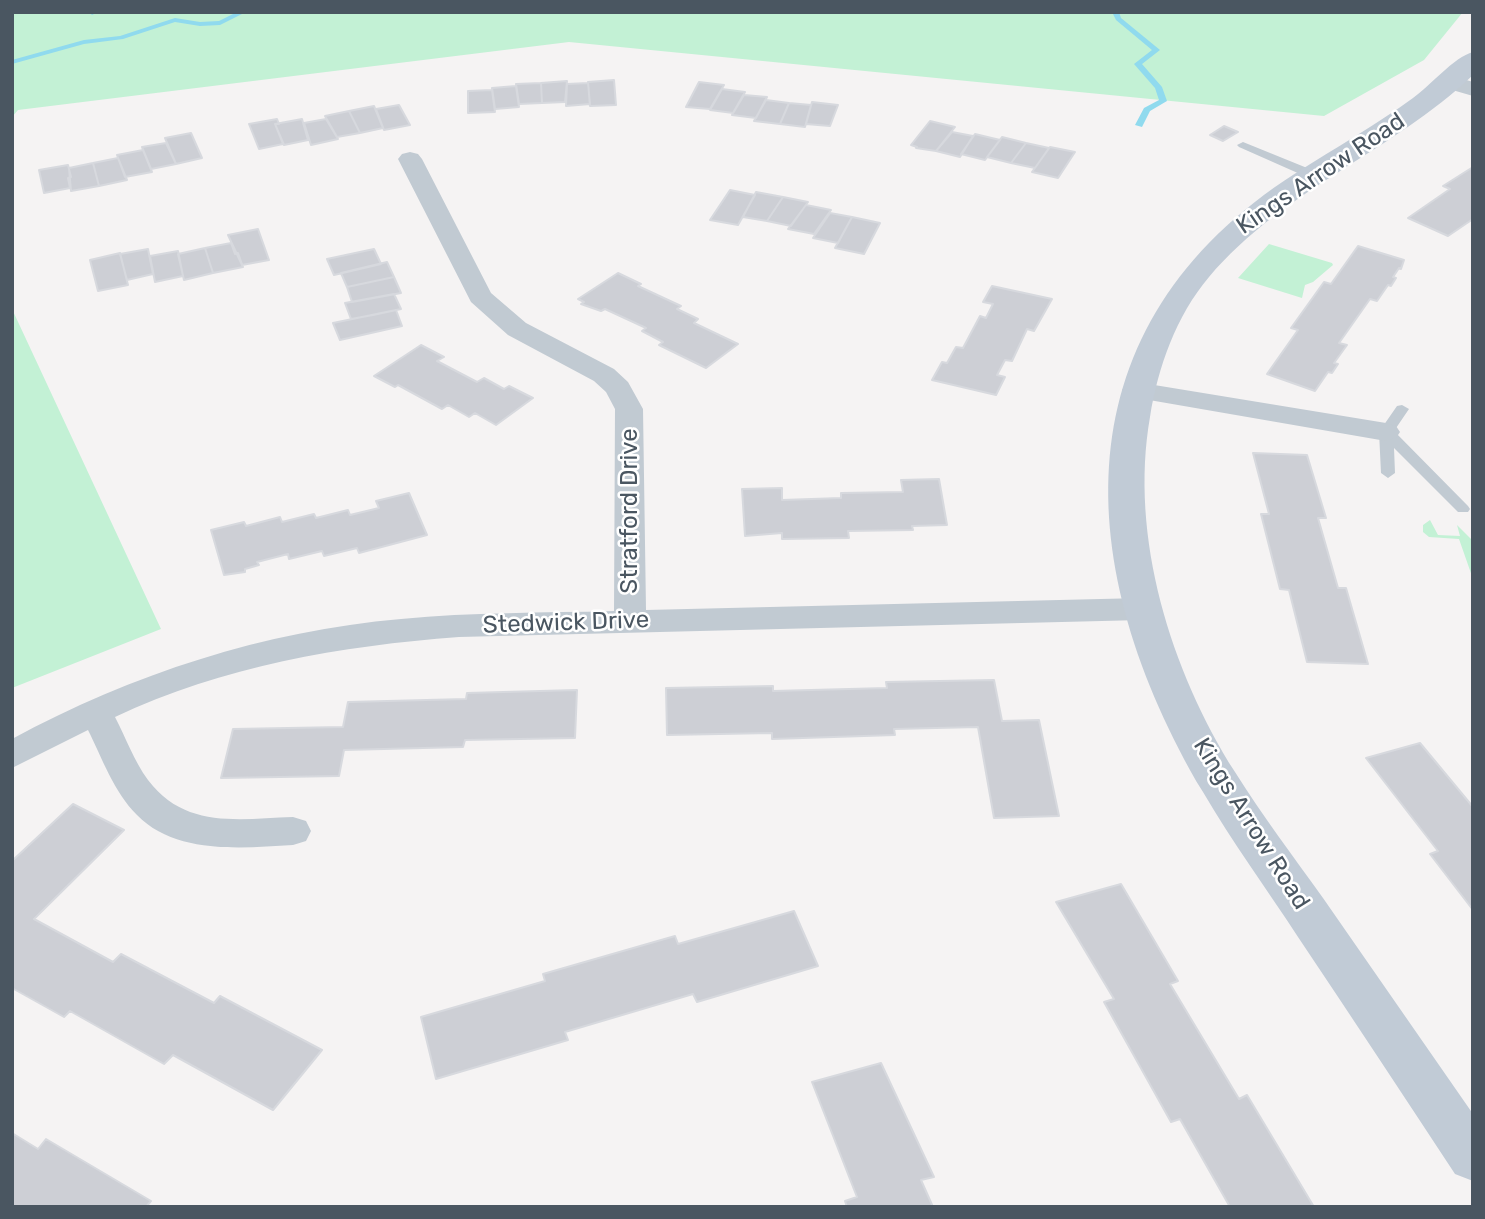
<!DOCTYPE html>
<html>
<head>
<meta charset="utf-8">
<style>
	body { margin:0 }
	#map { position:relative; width:1485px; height:1219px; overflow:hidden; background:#f5f3f3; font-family:Rubik,sans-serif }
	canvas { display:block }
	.frame { position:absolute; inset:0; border:14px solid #4a5661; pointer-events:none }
</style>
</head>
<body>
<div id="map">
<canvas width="1485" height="1219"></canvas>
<div class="frame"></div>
</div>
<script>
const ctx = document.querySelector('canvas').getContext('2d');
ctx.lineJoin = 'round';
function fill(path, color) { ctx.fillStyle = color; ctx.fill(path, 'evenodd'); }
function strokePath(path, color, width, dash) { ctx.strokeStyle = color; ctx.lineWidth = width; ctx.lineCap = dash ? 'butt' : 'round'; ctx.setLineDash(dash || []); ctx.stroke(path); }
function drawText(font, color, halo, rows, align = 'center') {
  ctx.font = font + ' Rubik,sans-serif'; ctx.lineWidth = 5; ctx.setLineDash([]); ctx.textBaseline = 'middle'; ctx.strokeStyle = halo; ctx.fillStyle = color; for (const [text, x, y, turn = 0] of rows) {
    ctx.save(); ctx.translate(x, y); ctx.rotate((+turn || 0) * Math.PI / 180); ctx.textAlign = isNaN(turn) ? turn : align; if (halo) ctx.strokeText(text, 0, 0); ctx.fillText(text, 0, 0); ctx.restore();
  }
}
fill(new Path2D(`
	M12,12H1463L1424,60L1324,116L569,42L18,110L12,117Z
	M1269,244L1332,263L1333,265L1313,282L1305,285L1302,298L1238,278Z
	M12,309L161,629L12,688Z
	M1430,520L1438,535L1460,536L1457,525L1473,541V579L1459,539L1429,537L1423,532V525Z`), '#c3f1d5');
fill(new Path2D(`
	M89,12H98L92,15Z
	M237,12H246L220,25L200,26L175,22L123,39L84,44L12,64V60L84,40L120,36L175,18L200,22L219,21Z
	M1112,12H1119L1121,18L1160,50L1142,64L1162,87L1167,101L1150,111L1142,127L1135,125L1144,108L1159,100L1155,88L1134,64L1152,50L1116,20Z`), '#90daee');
const building = new Path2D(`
	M614,80L616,105L590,106L588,82Z
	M567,81L565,102L542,103L541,83Z
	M699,82L724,85L710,109L686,107Z
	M541,83L542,103L519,104L516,84Z
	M588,83L590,104L566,106L567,84Z
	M516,86L519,107L495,109L492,88Z
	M722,89L745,92L733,113L710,110Z
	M492,90L495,112L468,113V91Z
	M744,95L767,97L756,118L732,115Z
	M766,100L789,103L780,124L754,121Z
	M812,102L838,105L830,126L806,124Z
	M789,103L811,105L805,127L780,124Z
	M399,105L410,125L384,130L376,109Z
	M374,106L383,128L360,133L349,111Z
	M349,111L360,133L337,137L325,116Z
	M277,119L279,124H275L283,144L259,149L249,124Z
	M302,119L308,140L284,145L275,124Z
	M326,119L338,139L311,145L304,123Z
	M930,121L955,127L936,151L916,148L917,147L911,145Z
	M1224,126L1238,132L1223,141L1210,135Z
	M952,132L973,136L960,157L936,151Z
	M191,133L202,158L176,164L165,138Z
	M975,134L1000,140L985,160L961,154Z
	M1002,137L1026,143L1011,163L987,157Z
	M166,143L176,164L151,169L142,147Z
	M1026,143L1049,148L1035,168L1011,163Z
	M1050,147L1075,152L1058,178L1032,172Z
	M143,150L152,172L125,177L117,155Z
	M118,158L127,180L99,186L93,163Z
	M93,163L99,186L71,191L69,168Z
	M68,165L71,177L68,178L70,188L44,193L39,170Z
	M1473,167V219L1448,236L1408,218L1450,189L1443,186Z
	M730,190L755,195L738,225L710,220Z
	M756,192L783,197L767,221L743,217Z
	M783,197L808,202L791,226L767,221Z
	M806,205L831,210L814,234L788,229Z
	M830,213L852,217L838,243L813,238Z
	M852,217L880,223L864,254L835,248Z
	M258,229L269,260L242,265L228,235Z
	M231,243L235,254L238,253L243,267L213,273L205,248Z
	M1358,246L1404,260L1401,269L1399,268L1393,277L1396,278L1391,286L1388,285L1377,301L1370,299L1339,343L1347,345L1334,363L1338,364L1332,373L1328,372L1315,391L1267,374L1298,330L1291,328L1324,282L1331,284Z
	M205,248L213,273L184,280L178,254Z
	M148,249L153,274L127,280L120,254Z
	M374,249L381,264L334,275L327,259Z
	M178,251L183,276L155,282L150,256Z
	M120,253L128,285L98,291L90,260Z
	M387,262L394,277L347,287L341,273Z
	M618,273L641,284L638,286L681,306L677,309L698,319L694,323L738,344L706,368L659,345L663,342L642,331L646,328L605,309L601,311L581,304L584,302L578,299Z
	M394,277L401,293L352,302L347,287Z
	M992,286L1052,299L1034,331L1027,329L1012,361L1005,360L997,375L1005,377L996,395L932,380L942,362L947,363L956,347L963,348L980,316L986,318L993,304L983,302Z
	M394,294L401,309L373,315L351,319L345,303Z
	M396,310L402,326L340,340L333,323Z
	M421,345L444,357L437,361L477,382L484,378L504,389L509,386L533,398L496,425L475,413L469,417L448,405L442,409L398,385L395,387L374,376Z
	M1253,453L1307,455L1326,518H1318L1338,588H1346L1368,664L1307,662L1289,590L1280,589L1261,514H1269Z
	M939,479L947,525L912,526L913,530L848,531L849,538L782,539V533L745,536L742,489L782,488V500L841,498V493L903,492L901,480Z
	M409,493L427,535L359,553L357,548L324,556L322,551L289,559L288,554L257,562L259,565L245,569V572L224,575L211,530L244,522L246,526L280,517L282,522L314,514L316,518L348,510L350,515L379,508L376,501Z
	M994,680L1002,721L1039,720L1059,816L994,818L978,727L894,729L895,735L772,739V733L667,735L666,688L773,686V691L887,688L886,682Z
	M577,690L575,738L465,740L463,747L344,750L339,776L221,778L233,729L343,727L348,702L466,699L467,693Z
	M1420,743L1473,807V910L1430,854L1438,851L1366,758Z
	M73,804L124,830L34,919L113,962L121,954L214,1003L220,996L322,1050L273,1110L173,1055L164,1064L70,1011L64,1017L12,988V861Z
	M1121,884L1178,981L1170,984L1239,1099L1247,1095L1314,1207H1230L1180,1119L1171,1122L1104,1002L1114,999L1056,902Z
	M794,911L818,966L697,1002L693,994L565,1032L568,1040L436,1079L421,1017L545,981L543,974L675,936L678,944Z
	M881,1063L934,1177L921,1180L933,1207H847L845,1201L857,1197L812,1082Z
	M12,1133L38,1149L46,1139L151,1201L146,1207H12Z`);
fill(building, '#cdcfd5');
strokePath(building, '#d7d9de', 2);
fill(new Path2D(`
	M1243,142L1317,172L1319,175L1313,179L1309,178L1239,147L1237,145Z
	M1402,405L1409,409L1394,431L1468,506L1470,509L1468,512H1458L1394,448L1395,473L1388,478L1381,473L1379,432L1397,406Z`), '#c1cad2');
fill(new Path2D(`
	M1450,75L1473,82V96L1442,87L1439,82L1442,77Z
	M410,152L418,154L422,159L491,293L526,323L614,369L628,382L643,409L646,610L1142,598L1153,601L1158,609L1153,617L1142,620L459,637C340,646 223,666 115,717C126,738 134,761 148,780C185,829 238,819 293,817L306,821L311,831L306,841L293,845C242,848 176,855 137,815C114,792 102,758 88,730L12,768V739C132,674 264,631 401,619C472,612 543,613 614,611L615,409L606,392L594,381L508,335L471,302L398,159L402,154Z
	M1136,382L1386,423L1396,426L1400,432L1396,438L1386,441L1126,396L1122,390L1126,384Z`), '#c1cad2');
fill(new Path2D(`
	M1473,52V75C1391,153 1285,188 1209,277C1176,316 1158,367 1150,417C1129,537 1171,671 1235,772C1262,815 1293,856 1323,898C1373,970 1423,1042 1473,1114V1181L1455,1174C1403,1095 1351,1016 1298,937C1267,889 1232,842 1203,792C1071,568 1056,326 1296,173C1335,148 1376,125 1413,98C1430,86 1454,57 1473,52Z`), '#c1cbd6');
drawText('24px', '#4a5661', '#fff', [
	["Kings Arrow Road",1321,174,-34],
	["Stratford Drive",630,511,-90],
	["Stedwick Drive",566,623,-2],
	["Kings Arrow Road",1251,824,58]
]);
</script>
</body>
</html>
